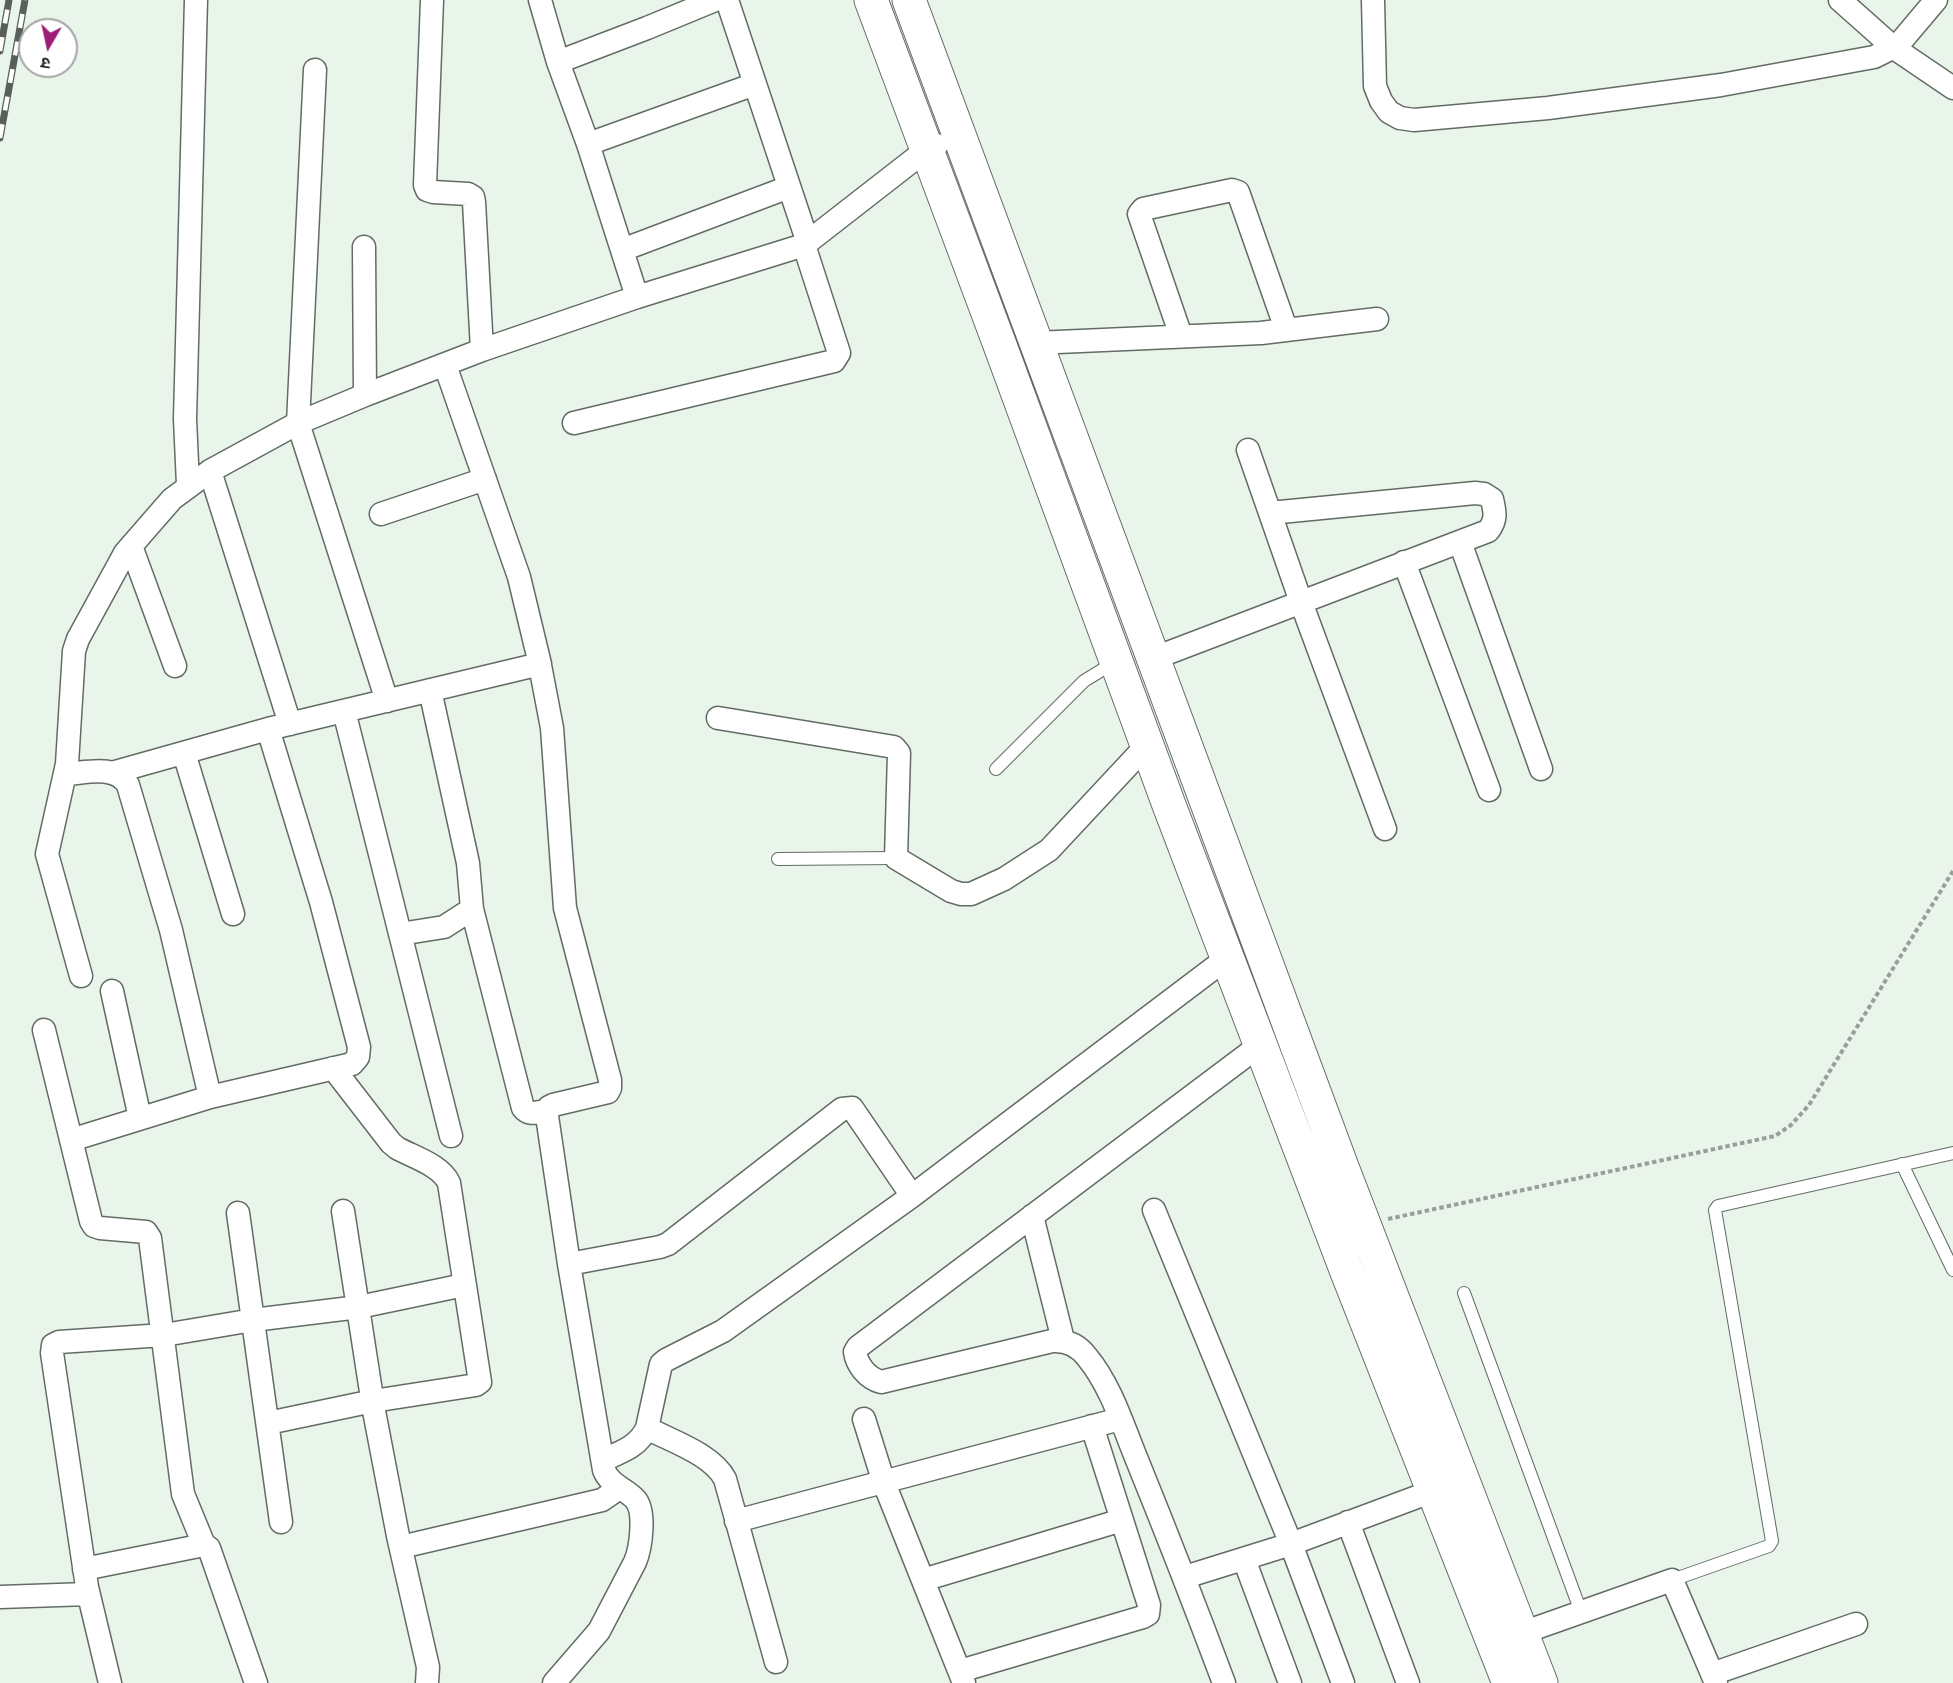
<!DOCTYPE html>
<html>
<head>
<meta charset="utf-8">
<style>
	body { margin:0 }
	#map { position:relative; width:1953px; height:1683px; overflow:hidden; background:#e9f5ea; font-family:"IBM Plex Serif","Noto Sans Devanagari",serif }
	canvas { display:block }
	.north { position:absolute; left:18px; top:18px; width:60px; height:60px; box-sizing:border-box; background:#fff; border:2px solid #a4a6a4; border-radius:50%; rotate:189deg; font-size:16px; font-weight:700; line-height:24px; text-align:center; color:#1c201c }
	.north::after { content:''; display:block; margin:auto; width:21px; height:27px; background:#9b1f77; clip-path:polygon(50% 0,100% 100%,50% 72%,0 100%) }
</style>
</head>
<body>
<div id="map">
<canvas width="1953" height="1683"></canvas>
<div class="north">उ</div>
</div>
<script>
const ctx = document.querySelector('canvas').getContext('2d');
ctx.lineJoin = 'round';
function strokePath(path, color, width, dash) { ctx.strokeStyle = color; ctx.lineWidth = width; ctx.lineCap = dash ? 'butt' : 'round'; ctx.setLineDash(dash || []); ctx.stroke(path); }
const lane = new Path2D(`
	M996,769L1084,681L1115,662
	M778,859L896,858
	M1902,1164L1953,1270
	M1464,1293L1581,1612
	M1672,1580L1769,1546L1772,1541L1715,1210L1718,1206L1953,1153`);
const street = new Path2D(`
	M432,0L425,185L427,190L433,192L468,194L473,197L474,202L482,350
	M540,0L558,62L588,144L637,297
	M727,0L808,243
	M1373,0L1375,86L1381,101L1389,112L1400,118L1414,120L1548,108L1721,85L1874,57L1898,45L1936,0
	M1840,0L1894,48L1953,88
	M558,62L647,28L715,0
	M315,70L298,423L387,701
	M588,144L755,84
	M364,247L365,395
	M622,250L789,187
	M1181,336L1139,214L1143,209L1232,190L1238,192L1286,329
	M1035,343L1261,333L1377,319
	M445,365L519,577L539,660L552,728L565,908L610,1080V1088L608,1092L553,1105L549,1107L547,1116L569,1264L604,1470C610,1485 624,1488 635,1499C646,1511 641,1548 635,1562L599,1631L554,1683
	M574,423L834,361L839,353L804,245
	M1248,450L1301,602L1385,829
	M210,471L290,724
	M188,485L185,419L196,0
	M381,514L485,479
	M1460,542L1541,769
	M131,546L175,666
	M1404,562L1489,790
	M1152,659L1488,531C1497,520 1495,512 1492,499L1484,494L1475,493L1270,513
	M344,711L451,1136
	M718,718L894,747L899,753L896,858L951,891L961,894H971L1004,879L1049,850L1147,745
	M184,753L233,914
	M115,772L268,729L540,664
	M66,774C86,773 116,764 128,785L171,930L210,1097
	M472,909L523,1108C529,1116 538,1112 547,1111
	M400,934L444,927L472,909L468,863L430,690
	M81,976L47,854L67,764L74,651L78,639L125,553L172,499L210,471L298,423L365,395L482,350L637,297L804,245L926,150L937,145
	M112,991L140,1118
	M44,1030L91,1221L94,1226L100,1228L146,1232L150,1238L183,1494L204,1545
	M71,1140L210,1097L352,1064L358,1057L359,1047L321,902L268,729
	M1154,1210L1291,1544L1343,1683
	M343,1211L374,1411L398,1536L428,1667L427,1683
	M238,1213L281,1522
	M1032,1216L1063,1340
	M569,1264L660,1247L668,1244L842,1109L852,1108L912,1196
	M864,1419L884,1483L964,1683
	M268,1423L373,1401L476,1385L480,1382L449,1183C441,1165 413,1157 397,1148L391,1143L333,1068
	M647,1428C671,1441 712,1454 725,1479L776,1662
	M603,1460C621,1452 638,1447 647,1428L661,1364L666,1360L723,1331L912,1196L1227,958
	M736,1521L1120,1419
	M1348,1522L1408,1683
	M401,1547L602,1500L615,1491V1484
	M1244,1559L1290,1683
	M84,1569L204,1545L209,1548L256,1683
	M1185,1577L1291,1544L1433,1491
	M923,1580L1122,1520
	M0,1597L88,1594
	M1522,1633L1672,1580L1716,1683
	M960,1671L1143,1617L1148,1614L1149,1605L1092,1426
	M1712,1674L1856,1624
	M110,1683L87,1587L52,1353L53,1345L59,1342L164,1335L253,1320L359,1307L464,1285
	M1224,1683C1196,1608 1167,1534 1137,1460C1123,1426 1111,1386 1087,1357C1078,1345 1066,1340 1052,1341L881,1382C867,1378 857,1365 855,1352L858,1347L1260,1045`);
const primary = new Path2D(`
	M871,0L1001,348L1169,805L1347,1272L1509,1683
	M909,0L1342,1167L1541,1683`);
strokePath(lane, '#626c63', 14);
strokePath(street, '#626c63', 25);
strokePath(primary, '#626c63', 35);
strokePath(new Path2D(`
	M1388,1219L1775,1136L1791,1125L1809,1105L1953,871`), '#97a098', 4, [4.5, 3]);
strokePath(lane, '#fff', 12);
strokePath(street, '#fff', 22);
strokePath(primary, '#fff', 33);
const rail = new Path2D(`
	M0,51L9,0
	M0,138L25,0`);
strokePath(rail, '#595f59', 7);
strokePath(rail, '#fff', 4.5, [14]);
</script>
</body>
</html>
